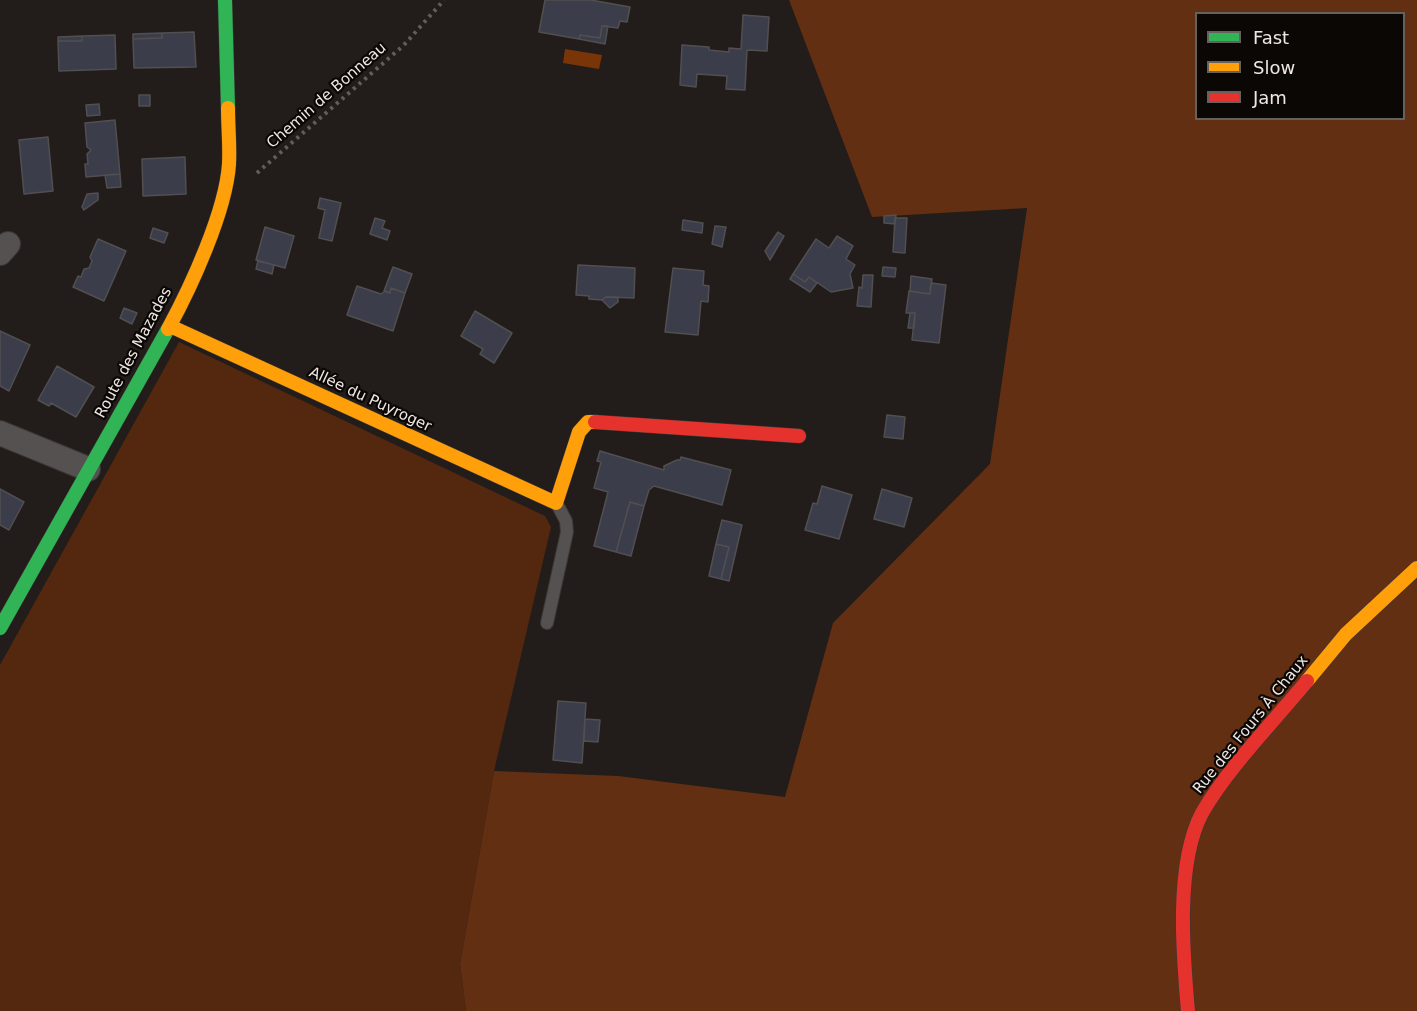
<!DOCTYPE html>
<html>
<head>
<meta charset="utf-8">
<style>
	body { margin:0 }
	#map { position:relative; width:1417px; height:1011px; overflow:hidden; background:#221c1a; font-family:"DejaVu Sans",sans-serif }
	canvas { display:block }
	.legend { position:absolute; left:1195px; top:12px; width:210px; height:108px; box-sizing:border-box; background:#0b0705; border:2px solid #66615e; margin:0; padding:8px 10px; list-style:none; font-size:18px; color:#efe7e4 }
	.legend li { display:flex; align-items:center; gap:12px; height:30px }
	.legend b { width:30px; border:2px solid #66615e }
</style>
</head>
<body>
<div id="map">
<canvas width="1417" height="1011"></canvas>
<ul class="legend">
<li><b style="height:8px;background:#30b455"></b>Fast</li>
<li><b style="height:8px;background:#ff9f0a"></b>Slow</li>
<li><b style="height:8px;background:#e5322d"></b>Jam</li>
</ul>
</div>
<script>
const ctx = document.querySelector('canvas').getContext('2d');
ctx.lineJoin = 'round';
function fill(path, color) { ctx.fillStyle = color; ctx.fill(path, 'evenodd'); }
function strokePath(path, color, width, dash) { ctx.strokeStyle = color; ctx.lineWidth = width; ctx.lineCap = dash ? 'butt' : 'round'; ctx.setLineDash(dash || []); ctx.stroke(path); }
function drawText(font, color, halo, rows, align = 'center') {
  ctx.font = font + ' "DejaVu Sans",sans-serif'; ctx.lineWidth = 4.5; ctx.setLineDash([]); ctx.textBaseline = 'middle'; ctx.strokeStyle = halo; ctx.fillStyle = color; for (const [text, x, y, turn = 0] of rows) {
    ctx.save(); ctx.translate(x, y); ctx.rotate((+turn || 0) * Math.PI / 180); ctx.textAlign = isNaN(turn) ? turn : align; if (halo) ctx.strokeText(text, 0, 0); ctx.fillText(text, 0, 0); ctx.restore();
  }
}
fill(new Path2D(`
	M179,342L545,516L551,527L494,771L460,964L466,1011H0V665Z`), '#54280f');
fill(new Path2D(`
	M789,0H1417V1011H466L460,964L494,771L618,776L785,797L833,623L990,464L1027,208L872,217ZM1196,14H1404V118H1196Z`), '#622f13');
fill(new Path2D(`
	M565,49L602,55L599,69L563,63Z`), '#793507');
const building = new Path2D(`
	M545,0H591L630,7L627,22L620,21L618,28L602,26L600,38L580,35L579,39L539,32Z
	M743,15L769,17L767,51L747,50L745,90L726,89L727,76L697,74L696,87L680,85L682,45L709,47V50L729,52V48L741,49Z
	M602,26H608L605,44L579,39L580,35L600,38Z
	M194,32L196,67L134,68L133,39L162,38V33Z
	M162,33V38L133,39V34Z
	M115,35L116,69L59,71L58,41H82V36Z
	M82,36V41H58V37Z
	M139,95H150V106H139Z
	M99,104L100,115L87,116L86,105Z
	M115,120L120,174L86,177L85,164H88L87,154L91,150L87,147L85,123Z
	M48,137L53,191L24,194L19,140Z
	M185,157L186,194L143,196L142,159Z
	M120,174L121,187L107,188L105,175Z
	M98,193V200L84,210L82,207L87,194Z
	M320,198L341,203L332,241L319,238L325,210L318,208Z
	M896,215L895,224L884,223V216Z
	M375,218L385,221L382,228L390,231L387,240L370,234Z
	M895,218H907L905,253L893,252Z
	M683,220L703,223L702,233L682,230Z
	M715,226L726,227L722,247L712,244Z
	M265,227L294,236L285,268L256,260Z
	M153,228L168,233L164,243L150,238Z
	M778,232L784,236L770,260L765,251Z
	M837,236L853,246L846,259L855,265L850,274L853,288L831,292L809,277L805,282L793,274L816,239L829,248Z
	M98,239L126,251L104,301L73,287L78,276L81,277L84,269L89,268L92,261L90,257Z
	M258,261L274,265L272,274L256,269Z
	M578,265L635,268L634,298L606,297L602,300L589,299V296L576,295Z
	M393,267L412,274L405,293L391,288L390,293L384,291Z
	M883,267L896,268L895,277L882,276Z
	M673,268L704,271L703,285L709,286L708,302L701,301L698,335L665,332Z
	M793,274L805,282L809,277L817,283L810,292L790,279Z
	M863,275H873L871,307L857,306L859,287L862,288Z
	M911,276L932,279L930,294L910,291Z
	M931,283L946,285L939,343L912,340L915,313H906L909,291L930,294Z
	M357,286L381,294L385,291L390,293L391,288L405,293L393,331L347,315Z
	M606,297H618V302L610,308L602,300Z
	M124,308L137,313L132,324L120,318Z
	M475,311L512,333L494,363L480,354L483,349L461,336Z
	M910,313H915L914,328H908Z
	M0,331L30,345L9,391L0,386Z
	M57,366L94,387L76,417L51,403L49,406L38,400Z
	M887,415L905,417L903,439L884,437Z
	M600,451L664,470V466L677,460H680L681,457L731,470L722,505L654,486L649,490L644,506L630,502L616,552L594,546L608,492L594,488L601,462L597,461Z
	M822,486L852,495L839,539L805,530L813,503L817,504Z
	M0,489L24,502L9,530L0,525Z
	M882,489L912,498L904,527L874,519Z
	M630,502L644,506L631,556L616,552Z
	M722,520L742,525L729,581L721,579L729,547L716,544Z
	M716,544L729,547L721,579L709,576Z
	M558,701L586,703L582,763L553,760Z
	M585,719L600,720L598,742L584,741Z`);
fill(building, '#3b3e4a');
strokePath(building, '#514f50', 1.5);
const lane = new Path2D(`
	M547,623L567,532L566,521L557,504`);
const street = new Path2D(`
	M0,253L8,244
	M0,433L88,469`);
const fast = new Path2D(`
	M225,0L228,108
	M0,628L168,329`);
const slow = new Path2D(`
	M170,326L556,503L579,432L588,422H595
	M168,329C191,287 226,211 229,164C230,146 228,127 228,108
	M1307,681L1346,634L1417,568`);
const jam = new Path2D(`
	M595,422L799,436
	M1188,1011C1183,955 1175,864 1202,813C1227,769 1274,721 1307,681`);
strokePath(lane, '#3c3836', 14);
strokePath(street, '#3c3836', 26);
strokePath(fast, '#3c3836', 15);
strokePath(slow, '#3c3836', 15);
strokePath(jam, '#3c3836', 15);
strokePath(new Path2D(`
	M257,173L404,45L444,0`), '#615d5b', 4, [3, 4.5]);
strokePath(lane, '#555150', 12);
strokePath(street, '#555150', 24);
strokePath(fast, '#30b455', 14);
strokePath(slow, '#ff9f0a', 14);
strokePath(jam, '#e5322d', 14);
drawText('15px', '#efe7e4', '#0b0705', [
	["Chemin de Bonneau",327,96,-41],
	["Route des Mazades",134,353,-62],
	["Allée du Puyroger",370,400,25],
	["Rue des Fours À Chaux",1251,725,-51]
]);
</script>
</body>
</html>
